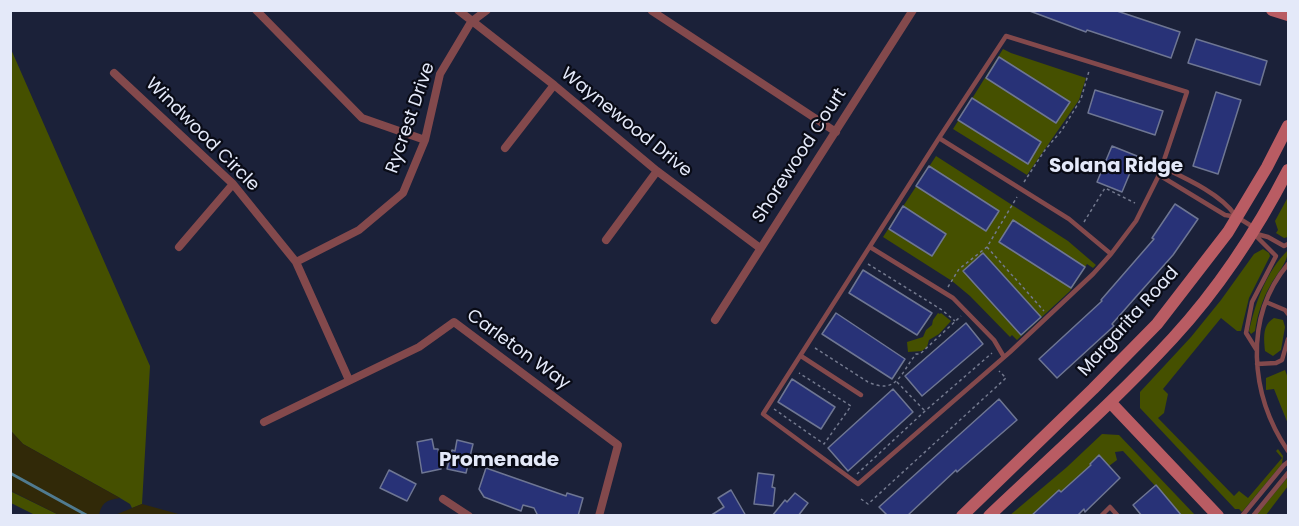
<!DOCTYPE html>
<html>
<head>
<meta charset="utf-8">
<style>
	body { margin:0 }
	#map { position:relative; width:1299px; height:526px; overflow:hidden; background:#1b2139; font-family:Poppins,sans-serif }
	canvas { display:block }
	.frame { position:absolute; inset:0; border:12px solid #e4e9f9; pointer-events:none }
</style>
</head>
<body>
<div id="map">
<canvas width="1299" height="526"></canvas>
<div class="frame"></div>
</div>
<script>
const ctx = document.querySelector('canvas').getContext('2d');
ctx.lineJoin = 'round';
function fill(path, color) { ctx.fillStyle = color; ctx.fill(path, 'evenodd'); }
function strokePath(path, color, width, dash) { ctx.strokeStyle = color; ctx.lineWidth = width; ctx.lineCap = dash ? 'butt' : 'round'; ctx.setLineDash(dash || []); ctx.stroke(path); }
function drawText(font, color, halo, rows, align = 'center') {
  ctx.font = font + ' Poppins,sans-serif'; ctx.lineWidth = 4.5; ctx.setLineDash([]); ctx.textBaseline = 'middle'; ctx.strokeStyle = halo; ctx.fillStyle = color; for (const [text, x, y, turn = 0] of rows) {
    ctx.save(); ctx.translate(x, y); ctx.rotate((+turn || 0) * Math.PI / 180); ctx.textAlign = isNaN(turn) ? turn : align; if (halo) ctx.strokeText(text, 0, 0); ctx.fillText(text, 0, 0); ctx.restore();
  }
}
fill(new Path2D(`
	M10,47L150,366L142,504L132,508L130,504L120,498L23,444L11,431Z
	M1003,49L1011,53L1086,78L1079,100L1027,175L953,129Z
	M936,156L1068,241L1096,265L1093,268L1087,264L1070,291L1017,340L1012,335L1010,337L970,296L952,281L883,237Z
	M1288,197V237L1284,238L1276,233L1278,230L1275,221Z
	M1263,249L1269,253L1270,256L1249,298L1241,331H1237L1221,318L1163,389L1168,394L1164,413L1158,418L1234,496L1239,491L1248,498L1282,458L1276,451L1278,449L1283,456L1282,464L1242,512L1239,509H1235L1140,408V392L1191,337L1221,300L1254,254Z
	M1288,250C1288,263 1276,274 1270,286C1262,300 1257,316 1255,331L1251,334L1249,331C1256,301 1266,272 1288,250Z
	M938,313L940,314L941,313L951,321L939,334L929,340L927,347L922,351L908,352L907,342L923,337L926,330L932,325L933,320Z
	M1274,318L1283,320L1285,327L1281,350L1273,356L1265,351C1264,338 1262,325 1274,318Z
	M1285,370L1288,378V424L1274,389L1266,390V378Z
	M1102,434L1119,435L1195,515H1182L1123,451L1115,452L1117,460L1109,466L1099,455L1090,463L1091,465L1070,503L1059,491L1031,515L1009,516L1067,467Z
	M1288,477V486L1266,515H1256Z
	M10,491L59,515H35L11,503Z`), '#455000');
fill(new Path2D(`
	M11,431L23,444L120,498C107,500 102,502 99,515H59L11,491Z
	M142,504L182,515H115Z`), '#312908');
strokePath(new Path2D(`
	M10,473L88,516`), '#507b90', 3);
const building = new Path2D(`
	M1027,10H1114L1180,32L1171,58L1087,30L1086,32Z
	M1196,39L1267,61L1260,85L1188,63Z
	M999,57L1070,102L1056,123L986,78Z
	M1095,90L1163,111L1155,135L1088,113Z
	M1216,92L1241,100L1218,174L1193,166Z
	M972,98L1041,142L1028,164L958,120Z
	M1112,146L1137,156L1122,192L1097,182Z
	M929,166L999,211L986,231L916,186Z
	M1175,204L1198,219L1173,255L1112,324L1114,326L1057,378L1039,359L1102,301L1101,300L1154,239L1152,238Z
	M903,206L946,234L932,256L889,229Z
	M1013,220L1085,267L1071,288L999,242Z
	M983,253L1041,317L1021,335L963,271Z
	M863,270L932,313L917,335L849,293Z
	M836,313L905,359L892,379L822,334Z
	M966,323L983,344L922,396L905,376Z
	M792,379L835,407L821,429L778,402Z
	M893,389L913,412L848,471L828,448Z
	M999,399L1017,420L957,472L956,470L907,516H888L879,507Z
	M432,439L434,449H438L441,469L422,473L417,442Z
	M457,440L473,444L466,473L447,469L452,450L455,451Z
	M1099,455L1120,478L1085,512L1084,509L1077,516H1031L1059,490L1061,492L1091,465L1090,464Z
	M486,468L566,496L567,493L583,498L578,516H538L534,508L523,505L521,511L484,497L479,489Z
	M389,470L416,484L407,501L380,488Z
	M758,473L774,475L772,487L775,488L773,506L754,504Z
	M1156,485L1182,516H1142L1133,505Z
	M731,490L746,516H710L724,507L718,498Z
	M795,493L808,503L798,516H772L785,500L787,502Z`);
fill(building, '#283277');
strokePath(building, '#6e7693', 1.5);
strokePath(new Path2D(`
	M1024,182L1045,150L1062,130L1081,99L1089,71
	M1084,222L1105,188L1135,203
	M987,247L1044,311
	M868,264L942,310L955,321
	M948,287L959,269L987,247L1017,197
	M815,348L868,382C897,395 900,374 916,354H920L961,316
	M897,382L925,411
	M774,409L824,444L851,406L799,373
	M857,474L925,411L992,353
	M861,499L868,504L1006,378L999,371`), '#73798e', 1.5, [3, 3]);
strokePath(new Path2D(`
	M1006,36L1187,92L1159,175L1136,221L1111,254L1069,219L939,138Z
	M939,138L763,414L858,484L1010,352L1093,274L1111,254
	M1162,167C1185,178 1221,194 1235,215
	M1159,175L1225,215L1237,217L1253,227
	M1253,233L1276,256L1252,302L1246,333L1256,349
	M1253,233L1268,237L1284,246L1288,244
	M870,247L953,298L994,340L1004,357
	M1288,264C1243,318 1250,395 1288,451
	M1266,302L1285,310L1288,314
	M801,356L861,395
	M1257,364L1276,363L1282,360L1288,339
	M1101,516L1110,507L1118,516
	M1242,516L1284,465L1288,462
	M1253,516L1288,473`), '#83494c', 4.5);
strokePath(new Path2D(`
	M256,10L362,118L425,140
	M458,10L554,85L657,171L760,248
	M652,11L836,132
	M114,73L233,184L296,262L349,380
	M505,148L554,85
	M606,240L657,171
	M179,247L233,184
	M296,262L359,230L403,193L425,140L440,74L471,22L487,10
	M715,320L913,10
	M264,422L419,347L454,322L618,445L599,516
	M443,499L469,516`), '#83494c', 8);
strokePath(new Path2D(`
	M1272,10L1288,15
	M1110,402L1218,516
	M962,516L1093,389L1157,324L1228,232L1267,167L1288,126
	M989,516C1051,457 1115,401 1173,338C1219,288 1257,230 1288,170`), '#b95c63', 12);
drawText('18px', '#e4e9f9', '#090b16', [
	["Rycrest Drive",411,118,-71],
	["Waynewood Drive",626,123,39],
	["Windwood Circle",202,135,45],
	["Shorewood Court",800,156,-57],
	["Margarita Road",1129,322,-48],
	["Carleton Way",518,350,36]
]);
drawText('bold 20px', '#e4e9f9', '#090b16', [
	["Solana Ridge",1116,167],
	["Promenade",499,461]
]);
</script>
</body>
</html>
